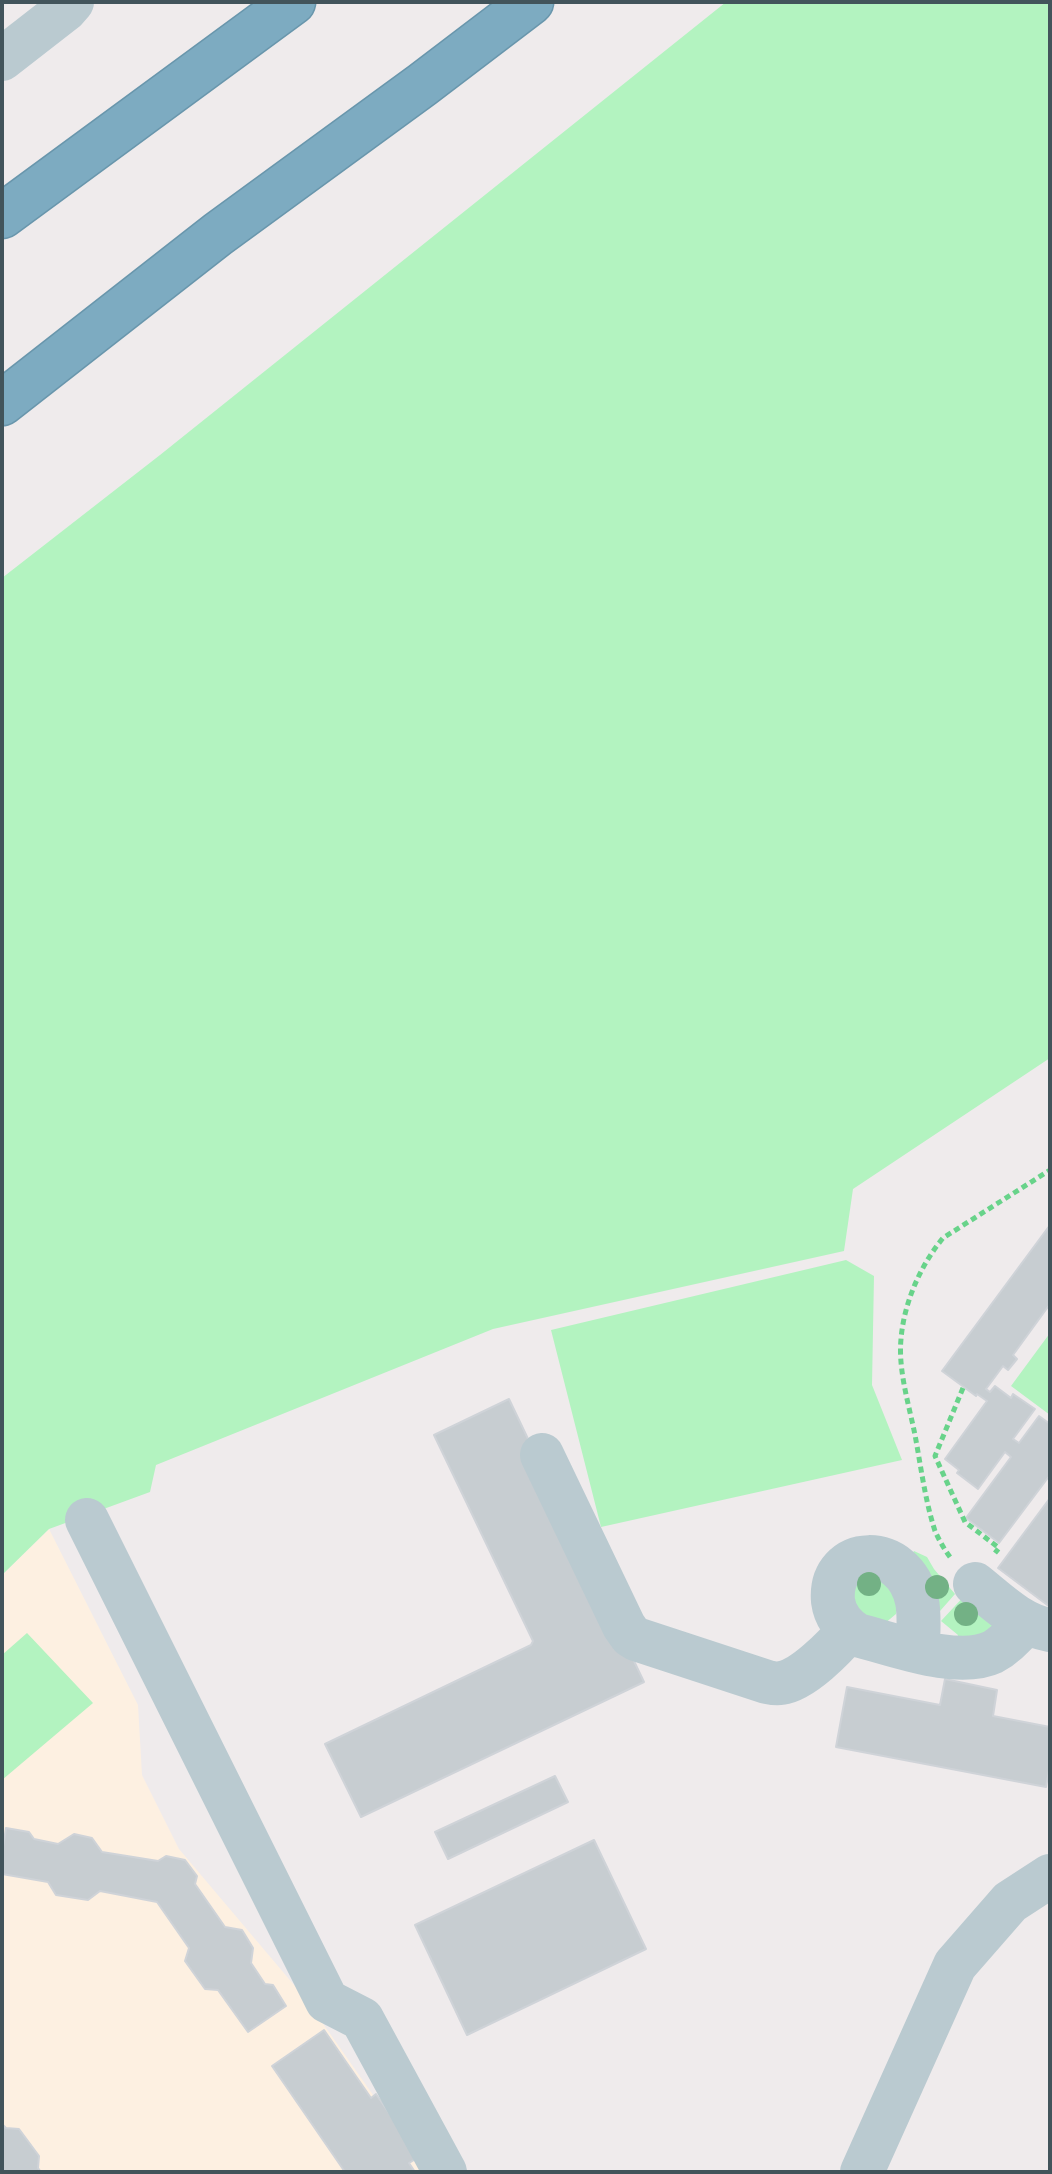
<!DOCTYPE html>
<html>
<head>
<meta charset="utf-8">
<style>
	body { margin:0 }
	#map { position:relative; width:1052px; height:2174px; overflow:hidden; background:#efebec; font-family:"DejaVu Sans",sans-serif }
	canvas { display:block }
	.frame { position:absolute; inset:0; border:4px solid #42545b; pointer-events:none }
</style>
</head>
<body>
<div id="map">
<canvas width="1052" height="2174"></canvas>
<div class="frame"></div>
</div>
<script>
const ctx = document.querySelector('canvas').getContext('2d');
ctx.lineJoin = 'round';
function fill(path, color) { ctx.fillStyle = color; ctx.fill(path, 'evenodd'); }
function strokePath(path, color, width, dash) { ctx.strokeStyle = color; ctx.lineWidth = width; ctx.lineCap = dash ? 'butt' : 'round'; ctx.setLineDash(dash || []); ctx.stroke(path); }
fill(new Path2D(`
	M49,1529L138,1705L142,1775L179,1849L305,1998L427,2172H2V1575Z`), '#fdf0e1');
fill(new Path2D(`
	M726,2H1050V1058L853,1189L844,1251L493,1329L156,1465L150,1492L49,1529L2,1575V578L160,455Z
	M846,1260L874,1276L872,1385L902,1460L601,1527L551,1330Z
	M1050,1333V1415L1011,1386Z
	M914,1551L927,1557L934,1569L955,1594L933,1619L908,1560Z
	M873,1569L900,1600L896,1614L884,1624L855,1622L847,1582Z
	M967,1593L1000,1618L997,1638L956,1641L958,1635L941,1621Z
	M27,1633L93,1703L2,1780V1655Z`), '#b3f3c0');
const building = new Path2D(`
	M1050,1225V1304L1013,1355L1017,1359L1008,1370L1003,1366L986,1389L990,1392L995,1386L1011,1398L1013,1394L1035,1409L1013,1439L1019,1443L1039,1416L1050,1424V1475L999,1543L966,1518L1011,1457L1005,1452L978,1489L957,1473L959,1470L945,1459L987,1401L977,1394L976,1396L942,1371Z
	M509,1399L644,1682L361,1817L325,1744L531,1645L533,1641L434,1435Z
	M1050,1498V1607L998,1568Z
	M945,1679L997,1690L993,1716L1050,1727V1765L1046,1787L836,1747L847,1687L940,1705Z
	M555,1776L568,1802L448,1859L435,1832Z
	M6,1828L29,1832L34,1839L58,1844L74,1834L92,1838L102,1852L158,1861L166,1856L185,1860L197,1876L195,1884L225,1927L242,1930L253,1948L251,1963L265,1984L273,1985L286,2006L248,2032L218,1990L205,1989L185,1961L189,1948L157,1902L100,1891L88,1900L56,1895L48,1882L2,1874V1853Z
	M594,1840L646,1949L467,2035L415,1925Z
	M324,2030L371,2098L376,2094L419,2157L409,2163L415,2172H345L272,2066Z
	M2,2124L6,2128L19,2129L39,2156L38,2168L41,2172H2Z`);
fill(building, '#c7cdd1');
strokePath(building, '#cfd3d8', 2);
const highway = new Path2D(`
	M2,216L293,2
	M2,403L218,234L422,85L531,2`);
strokePath(highway, '#6996ac', 47);
strokePath(new Path2D(`
	M963,1388L935,1456L965,1522L999,1548L995,1553
	M950,1557C944,1549 939,1540 935,1531C925,1500 921,1467 915,1435C909,1405 898,1370 901,1339C904,1303 920,1266 943,1238L1050,1170`), '#68d38a', 5, [6, 4]);
strokePath(new Path2D(`
	M2,59L65,10L72,2
	M542,1455L624,1626L631,1636L636,1639L767,1682C772,1683 776,1684 781,1683C803,1680 835,1647 849,1630
	M87,1520L327,2001L362,2019L445,2172
	M975,1584C999,1603 1020,1625 1050,1630
	M918,1650C918,1634 920,1616 917,1601C905,1541 828,1544 833,1601C835,1616 844,1627 857,1635C894,1644 957,1669 993,1652C1006,1645 1016,1633 1026,1623
	M862,2172L955,1965L1010,1902L1050,1876`), '#bacad0', 44);
strokePath(highway, '#7dabc1', 44);
ctx.fillStyle = '#73b185';
for (const [x, y] of [
	[869,1584],
	[937,1587],
	[966,1614]
]) { ctx.beginPath(); ctx.arc(x, y, 12, 0, 2 * Math.PI); ctx.fill(); }
</script>
</body>
</html>
